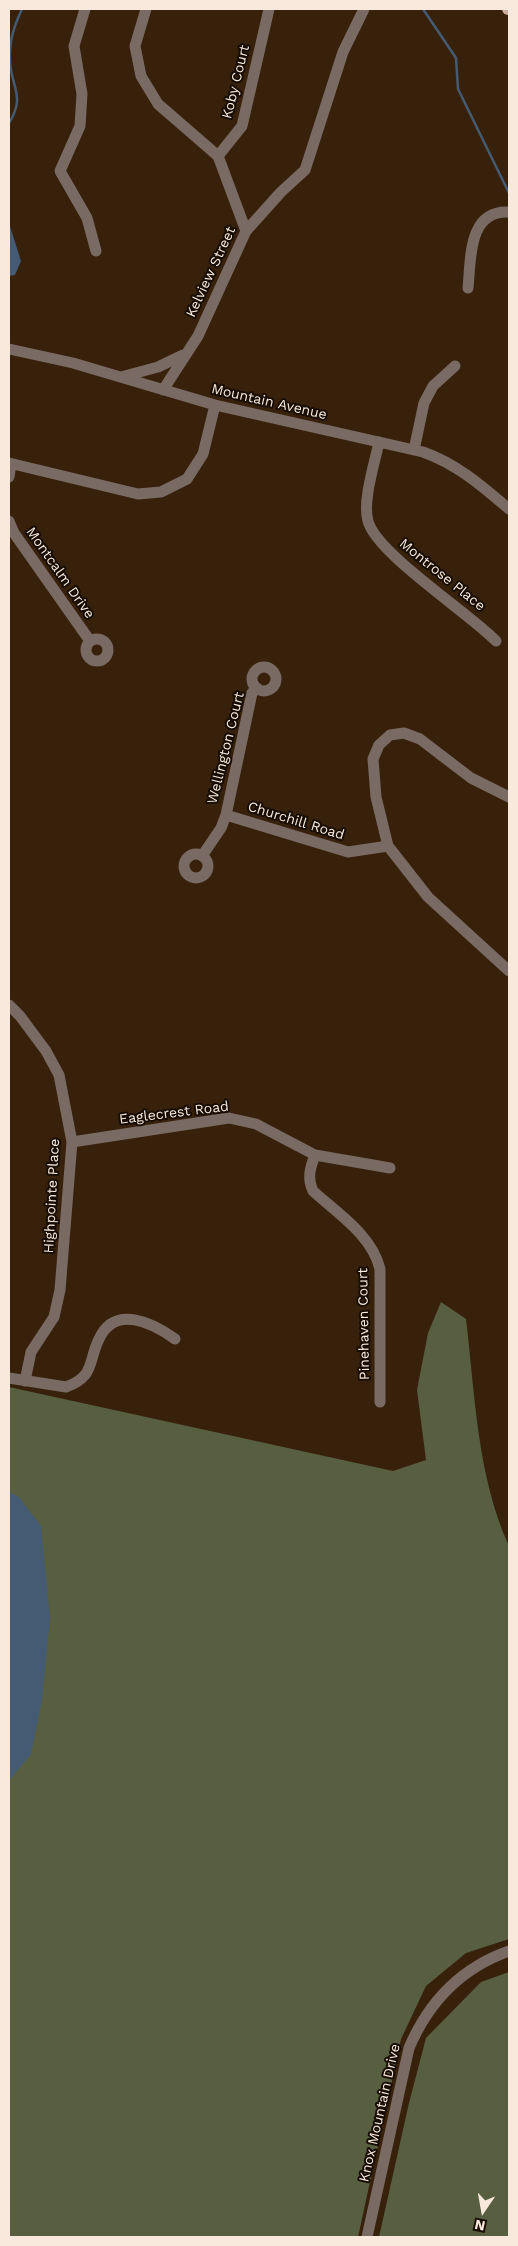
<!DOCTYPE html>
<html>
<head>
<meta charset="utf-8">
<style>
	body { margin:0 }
	#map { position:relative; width:518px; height:2246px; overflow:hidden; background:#37210b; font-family:"Work Sans",sans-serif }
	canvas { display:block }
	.frame { position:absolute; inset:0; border:10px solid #f8e9dc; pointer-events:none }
	.north { position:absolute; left:458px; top:2186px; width:50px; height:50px; -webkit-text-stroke:4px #170d05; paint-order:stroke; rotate:192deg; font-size:14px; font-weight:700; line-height:20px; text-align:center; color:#f8e9dc }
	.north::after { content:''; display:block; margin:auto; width:18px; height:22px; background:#f8e9dc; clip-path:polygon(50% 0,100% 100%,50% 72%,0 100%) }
</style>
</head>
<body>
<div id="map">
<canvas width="518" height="2246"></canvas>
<div class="frame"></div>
<div class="north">N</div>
</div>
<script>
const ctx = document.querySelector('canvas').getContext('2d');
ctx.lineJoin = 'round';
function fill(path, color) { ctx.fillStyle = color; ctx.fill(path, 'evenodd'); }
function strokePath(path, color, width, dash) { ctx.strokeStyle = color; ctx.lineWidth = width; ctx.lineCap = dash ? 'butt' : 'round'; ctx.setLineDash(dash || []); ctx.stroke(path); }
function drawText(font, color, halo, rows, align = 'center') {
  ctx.font = font + ' "Work Sans",sans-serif'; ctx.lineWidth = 4; ctx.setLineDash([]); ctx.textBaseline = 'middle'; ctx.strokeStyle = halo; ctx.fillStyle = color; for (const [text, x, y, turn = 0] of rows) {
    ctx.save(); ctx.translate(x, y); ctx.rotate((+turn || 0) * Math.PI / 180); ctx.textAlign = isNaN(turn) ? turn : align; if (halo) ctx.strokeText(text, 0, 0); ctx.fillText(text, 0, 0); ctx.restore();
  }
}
fill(new Path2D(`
	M441,1302L466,1319C475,1394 477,1476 509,1546V1939L466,1953L426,1986L401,2039L358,2237H9V1387L393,1471L426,1460L417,1390L428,1333Z
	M509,1972V2237H379L409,2103L426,2038L481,1982Z`), '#585f41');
fill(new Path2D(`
	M9,223L21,261L15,275L9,276Z
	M9,1492L19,1497L41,1526L50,1618L42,1700L31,1754L9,1781Z`), '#445b73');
strokePath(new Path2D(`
	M423,9L456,58L458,89L509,193
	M9,123C26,96 11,87 10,61C9,41 14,26 22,9`), '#445b73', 2.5);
strokePath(new Path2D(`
	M85,9L74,46L82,94L80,126L60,171L87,218L96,251
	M146,9L135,46L141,76L158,104L218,156L246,231
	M218,156L242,126L269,9
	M468,288C471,258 468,210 509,212
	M9,349L73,363L215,405L423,452C457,464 482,486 509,509
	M121,377L158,367L183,355
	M163,390L198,336L246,231L281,192L305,170L343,52L364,9
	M379,442C375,462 362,502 368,521C376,553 469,613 496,641
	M414,450L424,403L433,386L455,366
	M9,463L138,494L161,492L187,479L203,454L215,405
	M9,477L11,464
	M9,521L14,533L90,641
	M86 650a11 11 0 1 1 22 0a11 11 0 1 1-22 0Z
	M252 679a12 12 0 1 1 24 0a12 12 0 1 1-24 0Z
	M509,797L471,778L420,739L404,733L390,735L379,745L373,759L376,797L388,846L428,897L509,971
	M226,815L348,852L388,846
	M184 866a12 12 0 1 1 24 0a12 12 0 1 1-24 0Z
	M202,856L221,828L226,815L252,693L257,688
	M9,1005L20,1016L46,1051L59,1075L72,1142L60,1290L54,1317L31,1352L25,1381
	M72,1142L229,1118L256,1124L315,1155L390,1168
	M315,1155C310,1168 307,1178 313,1191C337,1213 372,1235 380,1269V1402
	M9,1378L66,1387C95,1377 88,1361 99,1339C115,1304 153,1323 175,1339
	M367,2237L409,2048C429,2001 461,1968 509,1951`), '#796a63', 11);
strokePath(new Path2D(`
	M508,9H509`), '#ccae9f', 12);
drawText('14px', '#f8e9dc', '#170d05', [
	["Koby Court",236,82,-76],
	["Kelview Street",211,272,-65],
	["Mountain Avenue",269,402,13],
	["Montcalm Drive",60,573,55],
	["Montrose Place",442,575,39],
	["Wellington Court",226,748,-76],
	["Churchill Road",296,821,17],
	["Eaglecrest Road",174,1113,-7],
	["Highpointe Place",52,1196,-87],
	["Pinehaven Court",364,1324,-91],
	["Knox Mountain Drive",380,2113,-77]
]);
</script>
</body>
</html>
